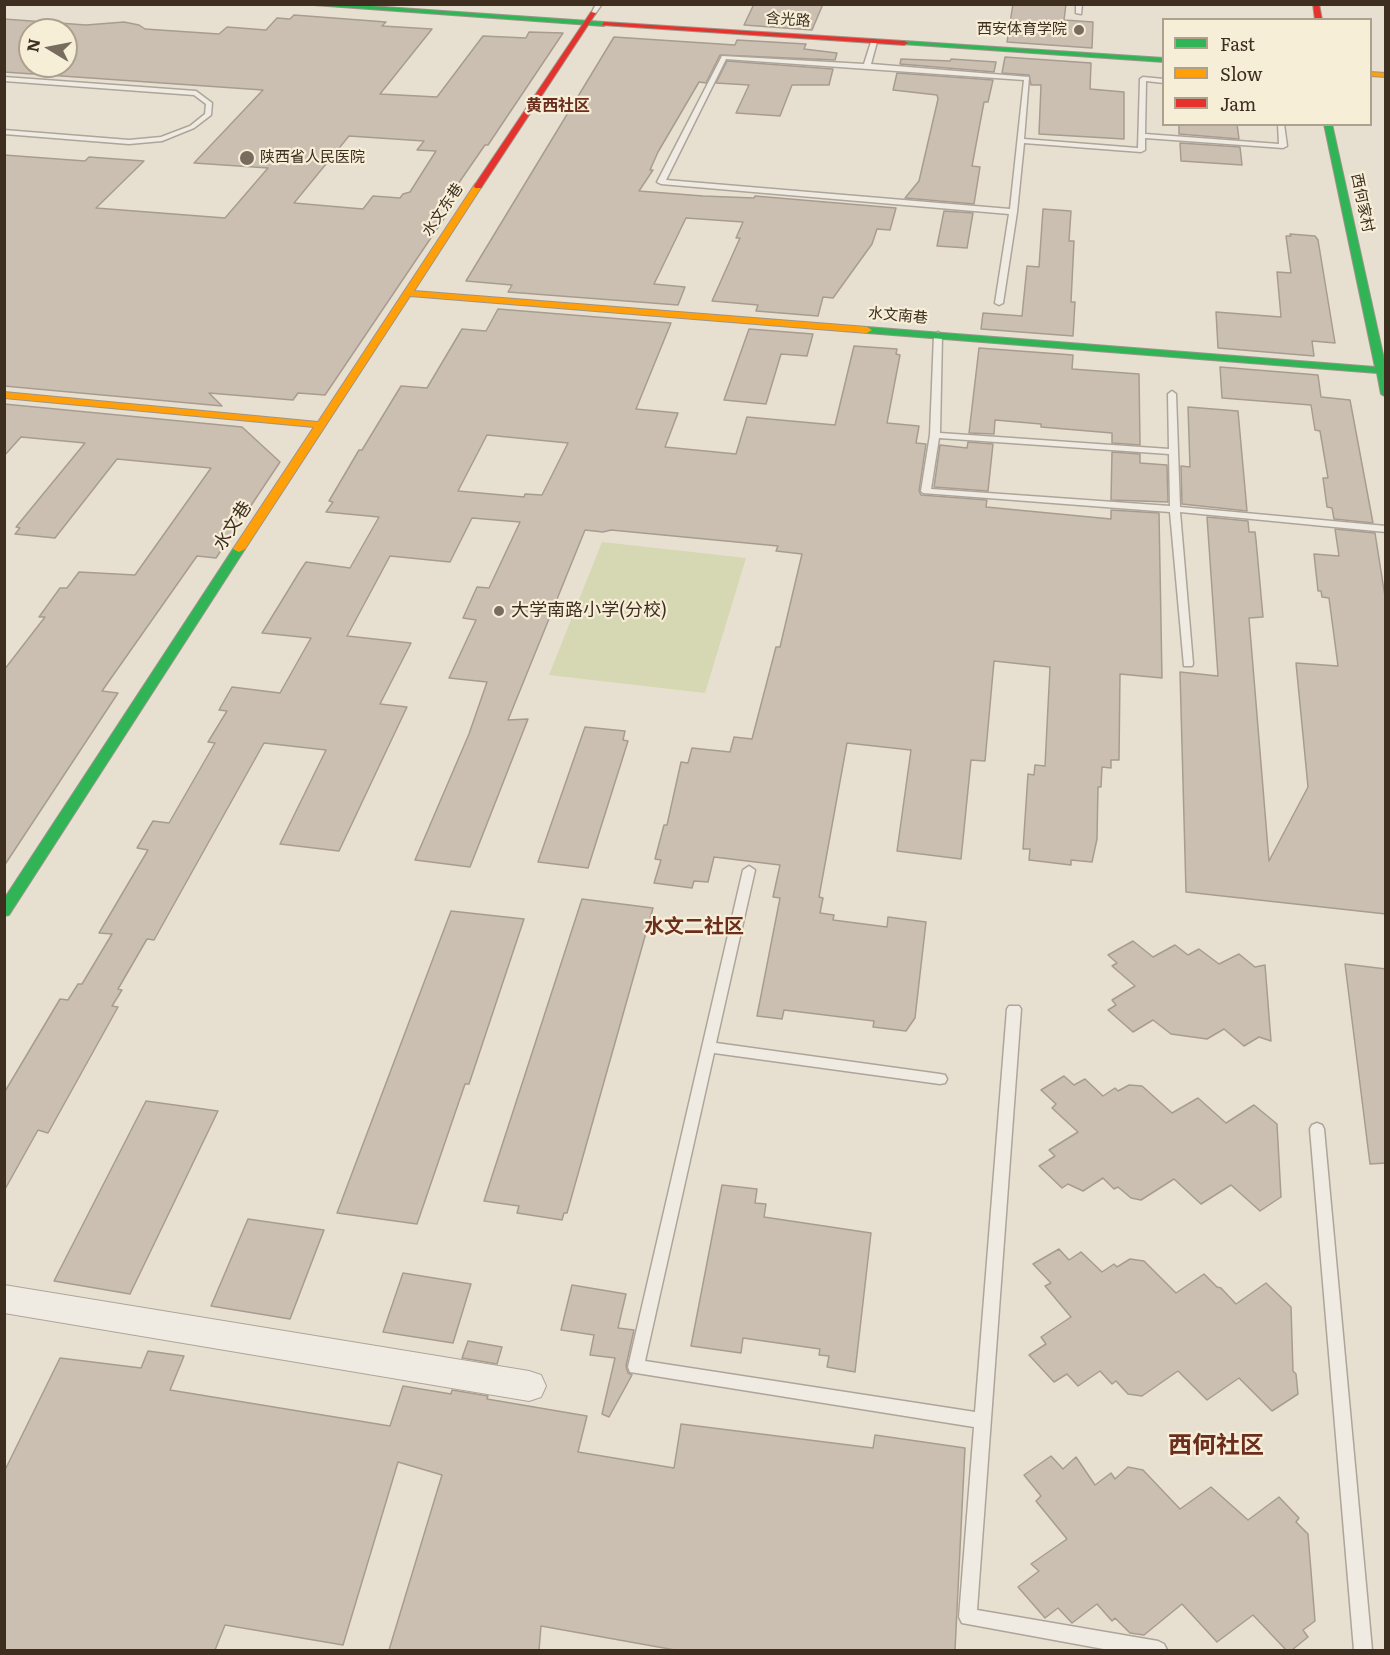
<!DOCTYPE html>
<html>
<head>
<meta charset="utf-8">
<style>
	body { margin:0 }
	#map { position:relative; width:1390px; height:1655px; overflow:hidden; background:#e7e0d1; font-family:Literata,serif }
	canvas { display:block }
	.frame { position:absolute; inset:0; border:6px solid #3d2e20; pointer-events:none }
	.legend { position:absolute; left:1162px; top:18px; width:210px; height:108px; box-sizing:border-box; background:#f7eed8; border:2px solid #ada18e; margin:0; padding:8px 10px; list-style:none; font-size:18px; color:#3d2e20 }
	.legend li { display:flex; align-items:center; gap:12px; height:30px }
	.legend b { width:30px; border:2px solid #ada18e }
	.north { position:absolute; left:18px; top:18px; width:60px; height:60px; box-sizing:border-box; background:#f7eed8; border:2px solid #ada18e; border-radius:50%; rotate:280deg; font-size:16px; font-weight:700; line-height:24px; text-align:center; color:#3d2e20 }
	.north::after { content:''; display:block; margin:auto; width:21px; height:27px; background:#786c5e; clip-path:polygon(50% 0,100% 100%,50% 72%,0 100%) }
</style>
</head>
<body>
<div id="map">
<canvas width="1390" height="1655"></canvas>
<div class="frame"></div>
<ul class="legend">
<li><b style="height:8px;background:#30b455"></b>Fast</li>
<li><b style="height:8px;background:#ff9f0a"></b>Slow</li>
<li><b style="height:8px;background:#e5322d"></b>Jam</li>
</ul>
<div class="north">N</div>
</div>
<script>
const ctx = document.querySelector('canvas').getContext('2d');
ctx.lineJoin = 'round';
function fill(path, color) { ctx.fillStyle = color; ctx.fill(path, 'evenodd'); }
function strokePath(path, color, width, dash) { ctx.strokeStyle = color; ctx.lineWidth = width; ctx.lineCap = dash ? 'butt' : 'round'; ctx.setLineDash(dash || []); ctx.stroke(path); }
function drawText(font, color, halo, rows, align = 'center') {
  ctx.font = font + ' Literata,"Noto Sans SC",serif'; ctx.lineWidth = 4.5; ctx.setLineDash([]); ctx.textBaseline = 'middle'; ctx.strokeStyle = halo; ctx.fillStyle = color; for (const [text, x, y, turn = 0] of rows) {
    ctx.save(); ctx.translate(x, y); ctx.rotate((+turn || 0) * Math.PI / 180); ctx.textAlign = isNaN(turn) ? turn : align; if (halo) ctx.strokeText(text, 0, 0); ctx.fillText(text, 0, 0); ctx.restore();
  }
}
fill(new Path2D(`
	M602,542L746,558L705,693L549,675Z`), '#d6d7b3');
const building = new Path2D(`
	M754,4H823L812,30L744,25Z
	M1013,4H1066L1064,20L1093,22L1092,48L1007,42Z
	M294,15L386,22L382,26L432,29L380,94L437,97L483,36L526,38L529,32L563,33L488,145H485L438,213L447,214L325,395L298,393L293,400L209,393L222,406L4,386V155L85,161L89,157L144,161L96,208L225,218L268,168L194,163L263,90L4,72V19L86,25L124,22L139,25L145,29L219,34L227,27L266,30L277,18L290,19ZM30,30H66V66H30ZM349,136L424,141L417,150L436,151L410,192L403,194L400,198L373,196L363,209L294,203Z
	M614,37L735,45L737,40L806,44L804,49L837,53L835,60L720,55L706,83L699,82L658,152L650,170H653L639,191L703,196L754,198L755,196L896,208L890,230L877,229L872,244L833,298L823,297L818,316L756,311L758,305L712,301L740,238H736L743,222L686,218L654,284L685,287L678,305L508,292L512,285L466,281Z
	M1005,57L1091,63L1090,89L1124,92V139L1039,134L1041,85H1031L1029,75L1002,73Z
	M901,59L950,61L951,59L996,62L994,72L900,64Z
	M727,61L833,69L829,85H792L780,116L736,113L749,85L716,83Z
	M897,73L993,80L988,102H984L972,166L980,167L974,204L905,198L919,181L938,99L937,95L893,90Z
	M1179,124H1237L1239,139L1179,134Z
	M1180,143L1240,147L1242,165L1181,161Z
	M1043,209L1071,211L1069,241H1074L1071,302H1075L1073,336L981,329L983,313L1022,316L1027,266L1039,267Z
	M944,211L973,213L967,248L937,246Z
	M1290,234L1315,236L1318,240L1335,343L1312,341L1314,356L1218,348L1216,312L1281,317L1277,272L1291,273L1286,236H1291Z
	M498,309L671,323L636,409L678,413L665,447L736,454L747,417L835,425L854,346L897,349L896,354L900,355L887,423L919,426L916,443L926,444L919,491L921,495L987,500L986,507L1111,519V510L1159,513L1162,678L1120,674L1119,760H1111V768L1102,767L1101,787H1098L1097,839L1092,862L1071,860V865L1029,860L1030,849H1023L1028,774L1034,775L1035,765L1045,766L1050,667L994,661L985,761L971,760L961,859L897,851L911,750L847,743L819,897L823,898L820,913L834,915L833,920L887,927L888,917L926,922L915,1018L906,1031L873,1027L874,1021L784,1010L782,1019L757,1016L780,898L773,897L780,865L714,857L708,882L694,881L692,888L654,883L661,860L655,859L664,825H667L681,762L688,763L692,748L730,752L734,737L752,739L776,647H780L802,554L776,551L778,546L611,530L603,532L585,530L508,720L528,719L470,867L415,860L469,734L487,682L449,678L476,620L463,618L477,587L489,588L520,522L472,518L450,562L390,556L347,636L411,643L380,704L407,707L339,851L280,844L326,750L264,743L154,940L147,939L118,989L122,990L112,1006L118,1007L48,1133L38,1130L4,1191V1093L60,999L68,1000L78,984H82L112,934L99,933L148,850L137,848L153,821L169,823L215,743L208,742L227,711L219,710L232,687L280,693L311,638L262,633L300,571L306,562L350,568L379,517L326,512L333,502L329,501L359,450H362L401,386L427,388L462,329L486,331ZM487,435L568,443L542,495L525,494L524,497L458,491Z
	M749,329L813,334L807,356L781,354L766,404L724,400Z
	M979,348L1073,355L1072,369L1139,374L1140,445L1112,443V433L1041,427V424L995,420L994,434L969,433Z
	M1220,367L1318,375L1321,397L1350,400L1373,523L1334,519L1332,508L1327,507L1323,478H1328L1320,431L1315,430L1311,405L1222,398Z
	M4,404L242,427L280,462L216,558L197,556L102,691L118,693L4,866V670L45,617H39L60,588H67L79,572L135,575L211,468L117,459L55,538L15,534L20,528L16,527L85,443L21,437L4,456Z
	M1188,407L1238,411L1247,511L1182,504L1181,466L1190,467Z
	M968,442L993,444L988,491L934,487L940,445L967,448Z
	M1112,452L1140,454V463L1167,465L1168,502L1111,500Z
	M1207,517L1248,521L1249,532H1255L1256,540L1263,617L1249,618L1269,861L1308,787L1296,663L1338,666L1329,598L1322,597L1321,591H1318L1314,554L1339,556L1335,529L1375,533L1386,603V914L1186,892L1180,672L1218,676Z
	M585,727L625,731L623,740L628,741L588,868L538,862Z
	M582,899L653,908L567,1213H564L562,1220L517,1213L519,1206L484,1201Z
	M451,911L524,919L469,1084H465L417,1224L337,1213Z
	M1133,941L1153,957L1175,945L1188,955L1199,949L1219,964L1239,954L1255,967L1265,965L1271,1041L1259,1037L1244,1046L1224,1029L1207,1039L1171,1034L1153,1020L1133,1032L1108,1010L1116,1005L1112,1000L1135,986L1112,966L1117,963L1108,955Z
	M1345,964L1386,969V1163L1370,1164Z
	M1064,1076L1074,1085L1085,1079L1103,1096L1115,1088L1118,1091L1129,1085L1142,1086L1172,1113L1198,1098L1226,1123L1254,1105L1277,1124L1281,1197L1260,1211L1231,1185L1201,1204L1174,1179L1141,1200L1131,1198L1118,1187L1114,1189L1103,1178L1083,1191L1068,1184L1062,1188L1039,1166L1055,1156L1049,1150L1078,1132L1052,1108L1056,1104L1041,1090Z
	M146,1101L218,1111L130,1294L54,1281Z
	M722,1185L757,1189L755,1203L766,1204L764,1217L871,1233L855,1372L827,1367L829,1356L819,1355L820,1349L743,1338L741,1353L691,1346Z
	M248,1219L324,1230L290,1319L211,1306Z
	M1059,1249L1069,1260L1081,1252L1102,1272L1114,1264L1117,1267L1130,1259L1144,1261L1176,1293L1204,1274L1217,1287L1221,1288L1236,1304L1266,1283L1291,1307L1293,1371L1296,1374L1298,1394L1272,1411L1239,1378L1207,1400L1178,1371L1142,1396L1128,1394L1116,1381L1112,1384L1100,1371L1078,1386L1067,1374L1054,1382L1029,1355L1046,1344L1041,1337L1071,1317L1045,1286L1051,1283L1033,1264Z
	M403,1273L471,1284L453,1343L383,1332Z
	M572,1285L626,1294L618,1328L634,1330L626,1366L628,1373L632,1375L609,1417L602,1414L615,1358L590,1355L594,1335L561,1330Z
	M468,1341L502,1347L497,1364L462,1358Z
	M148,1351L184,1356L170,1390L390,1426L403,1386L451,1394L452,1390L488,1396L487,1399L587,1416L578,1452L674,1468L681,1424L873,1448L875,1435L965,1448L955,1650H675L541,1626L539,1650H389L442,1475L398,1462L343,1645L225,1625L215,1650H4V1472L60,1358L141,1368Z
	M1051,1456L1063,1469L1076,1457L1095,1485L1111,1473L1115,1479L1128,1467L1143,1470L1180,1509L1211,1487L1248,1520L1279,1497L1299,1518L1296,1522L1308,1534L1315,1621L1303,1630L1308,1637L1292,1650H1286L1253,1615L1217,1642L1182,1604L1144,1635L1130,1633L1115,1618L1112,1621L1097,1604L1072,1623L1058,1608L1045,1618L1018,1587L1039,1571L1031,1564L1067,1539L1036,1501L1041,1496L1024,1475Z`);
fill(building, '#cbbfb2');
strokePath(building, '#a89c90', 1.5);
const lane = new Path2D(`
	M596,4H602L595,14H591Z
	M1076,4H1082L1081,14L1076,13Z
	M874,40L877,42L871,64L1029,77L1024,139L1138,148L1140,79L1143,77L1164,79V83L1146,81L1145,134L1279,144L1278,124H1284L1287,146L1283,148L1145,138V150L1141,152L1024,143L1017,212L1003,303L999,305L995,303L1009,214L661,184L657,182L722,56L864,64L871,42ZM726,59L1024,80L1010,209L666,180Z
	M4,77L196,91L212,103L211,115L194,128L162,141L129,144L4,134V130L129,140L161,137L190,126L205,114L206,104L194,95L4,81Z
	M938,332L942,335L940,433L1169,449L1168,394L1172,391L1176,394L1180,507L1386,526V532L1180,512L1193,664L1192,666H1184L1170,512L923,493L921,491L930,435L934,335ZM939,438L1169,454L1170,506L931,489Z
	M749,866L755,870L716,1043L940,1074L945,1075L947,1079L945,1083L940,1084L714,1053L645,1361L975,1412L1007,1009L1009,1006H1019L1021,1009L977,1610L1158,1641L1164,1644L1167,1650H1109L962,1623L959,1617L974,1427L630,1372L628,1367L743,870Z
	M1317,1123L1322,1125L1324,1129L1372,1650H1354L1310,1129L1312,1125Z`);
const street = new Path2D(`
	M4,1285L529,1371L541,1375L546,1386L541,1397L529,1401L4,1313Z`);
const fast = new Path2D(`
	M300,4H341L604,22L607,24L604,26Z
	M904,41L1164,58V62L902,44V42Z
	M1324,124H1332L1386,368V397L1381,394L1377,373L867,333L862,330L867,327L1375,367Z
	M239,546L245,549L9,915L4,916V899L233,549Z`);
const slow = new Path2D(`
	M1370,72L1386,73V77L1370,76Z
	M475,184L482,186L414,291L867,327L872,330L867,333L410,296L245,549L239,552L233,549L314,427L4,398V392L318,422Z`);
const jam = new Path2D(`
	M1313,4H1319L1322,20H1315Z
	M591,12L596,13L481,188H475L474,186Z
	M604,22L904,41L908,43L904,45L602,25Z`);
strokePath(lane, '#ada599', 3);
strokePath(street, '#ada599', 2);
strokePath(fast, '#9c958a', 2);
strokePath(slow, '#9c958a', 2);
strokePath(jam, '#9c958a', 2);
fill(lane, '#efebe3');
fill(street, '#efebe3');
fill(fast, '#30b455');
fill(slow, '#ff9f0a');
fill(jam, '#e5322d');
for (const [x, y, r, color] of [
	[1079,30,6,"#786c5e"],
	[247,158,8,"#786c5e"],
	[499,611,6,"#786c5e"]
]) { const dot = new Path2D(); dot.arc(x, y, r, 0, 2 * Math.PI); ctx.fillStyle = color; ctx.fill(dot); strokePath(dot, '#f7eed8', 2); }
drawText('15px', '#3d2e20', '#f7eed8', [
	["含光路",788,20,4],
	["西何家村",1362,203,78],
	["水文东巷",443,210,-56],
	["水文南巷",898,316,5]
]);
drawText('15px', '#3d2e20', '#f7eed8', [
	["西安体育学院",1067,30],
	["陕西省人民医院",260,158,"left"]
], 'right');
drawText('bold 16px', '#6b2e1e', '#f7eed8', [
	["黄西社区",558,106]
]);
drawText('18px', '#3d2e20', '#f7eed8', [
	["水文巷",233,526,-57]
]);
drawText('18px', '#3d2e20', '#f7eed8', [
	["大学南路小学(分校)",511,611]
], 'left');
drawText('bold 20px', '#6b2e1e', '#f7eed8', [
	["水文二社区",694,927]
]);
drawText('bold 24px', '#6b2e1e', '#f7eed8', [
	["西何社区",1216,1446]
]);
</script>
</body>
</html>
